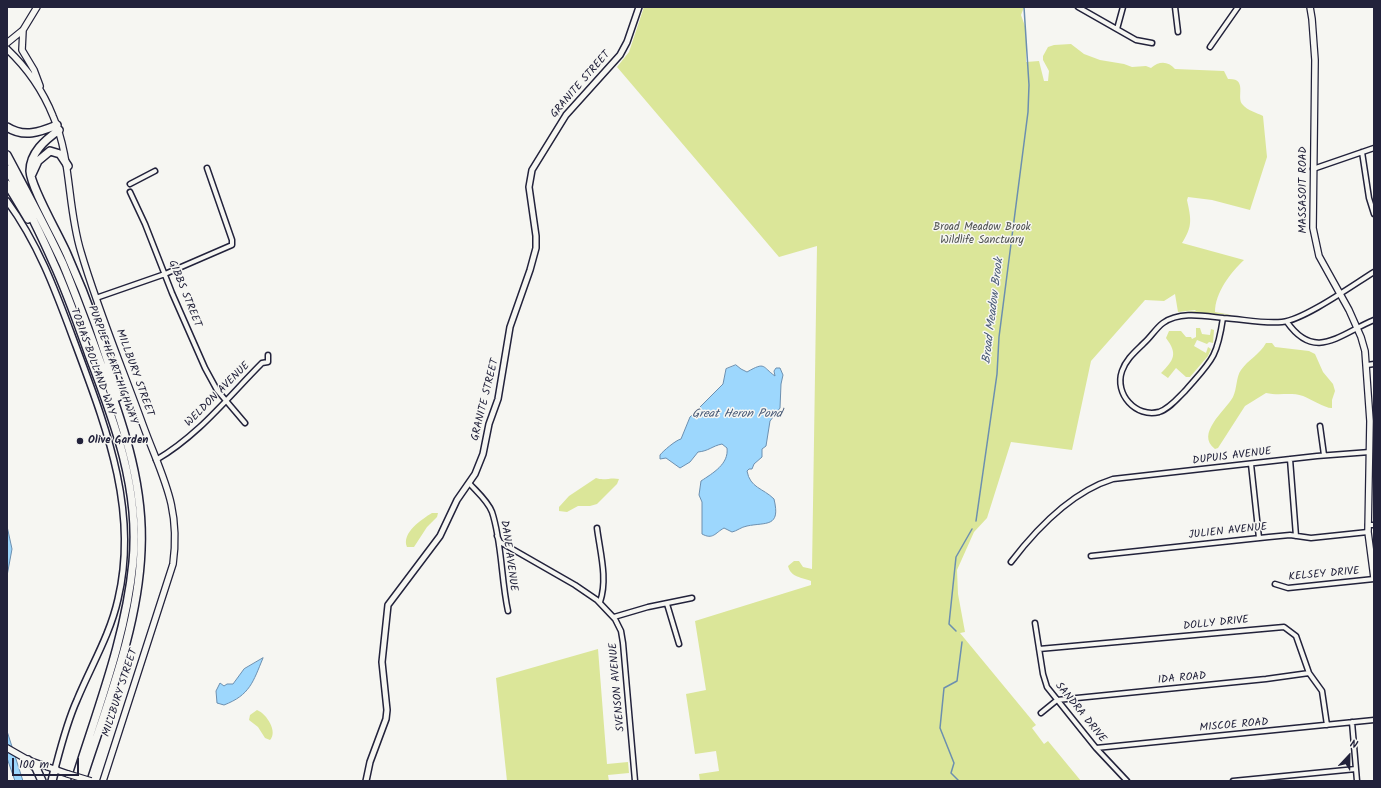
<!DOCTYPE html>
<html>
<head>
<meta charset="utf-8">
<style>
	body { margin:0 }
	#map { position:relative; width:1381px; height:788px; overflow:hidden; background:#f6f6f2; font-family:Kalam,sans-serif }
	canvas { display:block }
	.frame { position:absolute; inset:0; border:8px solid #22223b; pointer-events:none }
	.north { position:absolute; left:1329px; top:736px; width:40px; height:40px; -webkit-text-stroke:3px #f6f6f2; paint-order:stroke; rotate:22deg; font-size:11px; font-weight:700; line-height:16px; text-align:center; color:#22223b }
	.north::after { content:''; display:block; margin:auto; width:14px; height:18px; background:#22223b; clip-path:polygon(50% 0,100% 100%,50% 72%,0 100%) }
	.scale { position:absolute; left:12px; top:758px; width:67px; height:18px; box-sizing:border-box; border:2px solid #22223b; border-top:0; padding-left:5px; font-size:12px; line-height:14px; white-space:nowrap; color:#22223b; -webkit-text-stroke:3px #f6f6f2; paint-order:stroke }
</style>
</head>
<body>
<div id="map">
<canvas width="1381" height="788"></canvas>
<div class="frame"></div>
<div class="north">N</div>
<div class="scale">100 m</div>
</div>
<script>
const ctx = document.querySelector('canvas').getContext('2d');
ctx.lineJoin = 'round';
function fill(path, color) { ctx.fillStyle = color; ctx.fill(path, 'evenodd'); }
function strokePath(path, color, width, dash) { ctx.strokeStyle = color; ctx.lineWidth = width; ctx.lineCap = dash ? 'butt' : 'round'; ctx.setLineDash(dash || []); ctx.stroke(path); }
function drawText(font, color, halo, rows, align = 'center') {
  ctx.font = font + ' Kalam,sans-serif'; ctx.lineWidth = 3; ctx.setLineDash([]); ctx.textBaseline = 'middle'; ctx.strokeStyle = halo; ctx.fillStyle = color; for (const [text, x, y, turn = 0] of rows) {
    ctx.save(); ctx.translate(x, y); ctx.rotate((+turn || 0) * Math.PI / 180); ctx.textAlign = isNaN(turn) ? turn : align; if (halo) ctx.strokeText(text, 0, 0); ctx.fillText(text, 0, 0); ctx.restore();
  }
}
fill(new Path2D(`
	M644,7H1024L1021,15L1026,29V62L1039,61L1044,81H1048L1049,71L1043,60V56L1048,47L1054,45L1071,44L1084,54L1100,60L1124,64L1132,67L1146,66L1151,68C1159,61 1168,61 1175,69L1224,71L1228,79C1249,78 1235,98 1243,105C1247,110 1257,113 1263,116L1267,157L1250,210L1212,200L1188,197L1187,200C1191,219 1193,226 1182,243L1244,260C1230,273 1215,293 1215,312L1232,315L1185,312L1196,311L1195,310L1178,312L1175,294L1164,301L1145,300L1091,361L1072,450L1011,442L987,518L974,532L957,570L958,594L965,632L960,633L1036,725L1032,728L1044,744L1048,741L1081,781H700L699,774L719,771L716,751L695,754L686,694L706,690L695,621L811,585V581C802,577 791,578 788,566L794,561H799L803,567L812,569L817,246L779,257L617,67L629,52Z
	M1196,328H1200L1202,334L1210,335L1211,329L1214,330L1213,343L1209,342L1207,344L1197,340L1194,346L1206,353L1208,347L1211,349L1208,356L1190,377H1186L1176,368L1168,378L1161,373C1174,360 1178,354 1166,338L1169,331H1181L1186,337H1191L1192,339L1196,337Z
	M1266,343H1272L1275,347L1309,351L1315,354L1323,372L1333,384L1335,391L1332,400V408C1327,409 1310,399 1303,396C1291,392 1279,396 1266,393L1245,406L1218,448L1215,449C1195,434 1225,411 1233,397C1237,389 1236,377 1241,370C1248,360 1260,354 1266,343Z
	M596,478C604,481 611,477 619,479L617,484L597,504L590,506H578L567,512L559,511V507L569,496Z
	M432,513H438L437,517L427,527L414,547H407C401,533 422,519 432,513Z
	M598,649L607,764L628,762L629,773L608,775L609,781H507L496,678Z
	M257,710C267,714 278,732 270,740L265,738L258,727L249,720L250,715Z`), '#dbe699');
const water = new Path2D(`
	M736,365L741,369L747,372C766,361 762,367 775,376L774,371L776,368H780L783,375L781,384L780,408L770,421L766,446L762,449V457L754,464L752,469H749L747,471C750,488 763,488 774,499C781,528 766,522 747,526C741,527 737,531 732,532L724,528C715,533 713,540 702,534V502L699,495L701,481C713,473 729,464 727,448L722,444C712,446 709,451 698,452L690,462L680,468L666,458L660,459V455C663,451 676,440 681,439L690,417L723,384L726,369Z
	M7,526L12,549L7,576Z
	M263,658C253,682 250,695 224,705L217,703L216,691L220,683L224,686L227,684H233L244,669Z
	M7,731L23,781H15L7,758Z`);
fill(water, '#9dd7fd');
strokePath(water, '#6c8faf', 1);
strokePath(new Path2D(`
	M976,521L997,374L999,337L1028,112L1029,85L1024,7
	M956,631L949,624L956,557L972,529
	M959,781L951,773L954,763L940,728L944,688L957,681L962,642`), '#6c8faf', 1.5);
const minor = new Path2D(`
	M1078,7L1136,40L1152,43
	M1175,7L1178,32
	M1117,29L1123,7
	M1210,47L1238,7
	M1362,152L1369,198L1374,214
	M1313,169L1374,148
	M130,184L155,171
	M130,192L145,224L172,293L205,368L217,390L245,423
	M96,298L165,274L232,245V240L207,168
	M1223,318C1204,316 1180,311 1163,323C1156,328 1151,337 1144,343C1136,351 1126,359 1122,371C1114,394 1136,418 1159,412C1169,409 1178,398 1185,391C1211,361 1217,359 1223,318C1242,319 1263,324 1282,322C1304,320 1353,285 1374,272
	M1287,322C1315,362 1340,334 1374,320
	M1367,365L1374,364
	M1320,426L1324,455
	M1290,459L1296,536
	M156,460C199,435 228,397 262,363L268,362V355
	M1251,464L1259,538
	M469,483C477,492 488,501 492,512C502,542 501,579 508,611
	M1368,525H1374
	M597,528C600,552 608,579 600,602
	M497,536L500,542L575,585L597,600L615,619L621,631L623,643L635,781
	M1091,556L1269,537L1290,535L1311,538L1368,532
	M1011,562C1037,528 1071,492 1113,479L1317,456L1370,452
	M1275,584L1288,588L1374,579
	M667,604L679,644
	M614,617L648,607L692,598
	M1035,623L1043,674L1047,687L1096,748L1127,781
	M1039,649L1284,627L1296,636L1309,673L1322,691L1327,725
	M1041,713L1057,700L1266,679L1309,673
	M1352,722L1357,781
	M1096,748L1374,720
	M1233,781L1356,769`);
const tertiary = new Path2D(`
	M7,201C40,246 57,295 76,346C106,427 139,511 118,599C110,635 91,666 77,700C67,722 61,746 55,769
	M366,781L370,762L386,719L387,710L382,662L388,605L440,536L457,500L475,474L483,454L489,424L498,399L510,327L530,270L536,248V236L529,187L532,170L566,115L620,55L627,42L639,7`);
const secondary = new Path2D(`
	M1310,7L1312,19L1315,60L1313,228L1319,256L1349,310L1361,337L1365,351L1370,421L1368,532L1374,578
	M23,30L22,50L34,70L40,86
	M7,43L23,30L37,7
	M7,49C27,68 43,91 53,116C72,160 67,207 81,252C98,310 122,367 143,425C162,477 181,506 173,564L103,781
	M7,748L28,760L68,774`);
const motorway = new Path2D(`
	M7,127C24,138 40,132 57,125
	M59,130C45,140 30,153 30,171C31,188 59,235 67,254C88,301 105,348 118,397
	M7,155C26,191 46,227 63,264C78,300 91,336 104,372C125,430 144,488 141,550C138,629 106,706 82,781
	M7,169C23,199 39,230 53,262C67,292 78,324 89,355C115,423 140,489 133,562C126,637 97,710 75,781
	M32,174L38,161L50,151L60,154L68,166
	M7,184L28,219
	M28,760L36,768L42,781
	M52,781L55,769`);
strokePath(minor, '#22223b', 7);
strokePath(tertiary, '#22223b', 8);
strokePath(secondary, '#22223b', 8);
strokePath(motorway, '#22223b', 10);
strokePath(minor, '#f6f6f2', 4);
strokePath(tertiary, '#f6f6f2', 5);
strokePath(secondary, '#f6f6f2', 5.5);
strokePath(motorway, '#f6f6f2', 7);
const secondaryBridge = new Path2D(`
	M68,774L91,781`);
strokePath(secondaryBridge, '#22223b', 8, []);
strokePath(secondaryBridge, '#f6f6f2', 5.5);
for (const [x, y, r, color] of [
	[80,441,4,"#22223b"]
]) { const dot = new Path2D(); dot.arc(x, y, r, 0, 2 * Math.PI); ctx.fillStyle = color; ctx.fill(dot); strokePath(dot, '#f6f6f2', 1.5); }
drawText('11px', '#22223b', '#f6f6f2', [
	["GRANITE STREET",581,85,-49],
	["MASSASOIT ROAD",1304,190,-90],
	["GIBBS STREET",184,294,68],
	["TOBIAS BOLLAND WAY",92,362,70],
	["PURPLE HEART HIGHWAY",112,365,70],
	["MILLBURY STREET",134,373,70],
	["WELDON AVENUE",218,395,-45],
	["GRANITE STREET",486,400,-76],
	["DUPUIS AVENUE",1232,457,-7],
	["JULIEN AVENUE",1228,532,-6],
	["DANE AVENUE",508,556,82],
	["KELSEY DRIVE",1324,575,-5],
	["DOLLY DRIVE",1216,624,-6],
	["IDA ROAD",1182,679,-5],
	["SVENSON AVENUE",618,687,-95],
	["MILLBURY STREET",121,693,-72],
	["SANDRA DRIVE",1080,713,51],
	["MISCOE ROAD",1234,726,-5]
]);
drawText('11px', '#505352', '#f6f6f2', [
	["Broad Meadow Brook",982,228],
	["Wildlife Sanctuary",982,241]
]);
drawText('bold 11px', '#22223b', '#f6f6f2', [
	["Olive Garden",88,441]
], 'left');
drawText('italic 12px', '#475875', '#f6f6f2', [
	["Broad Meadow Brook",994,311,-83],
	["Great Heron Pond",737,415]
]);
</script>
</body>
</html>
